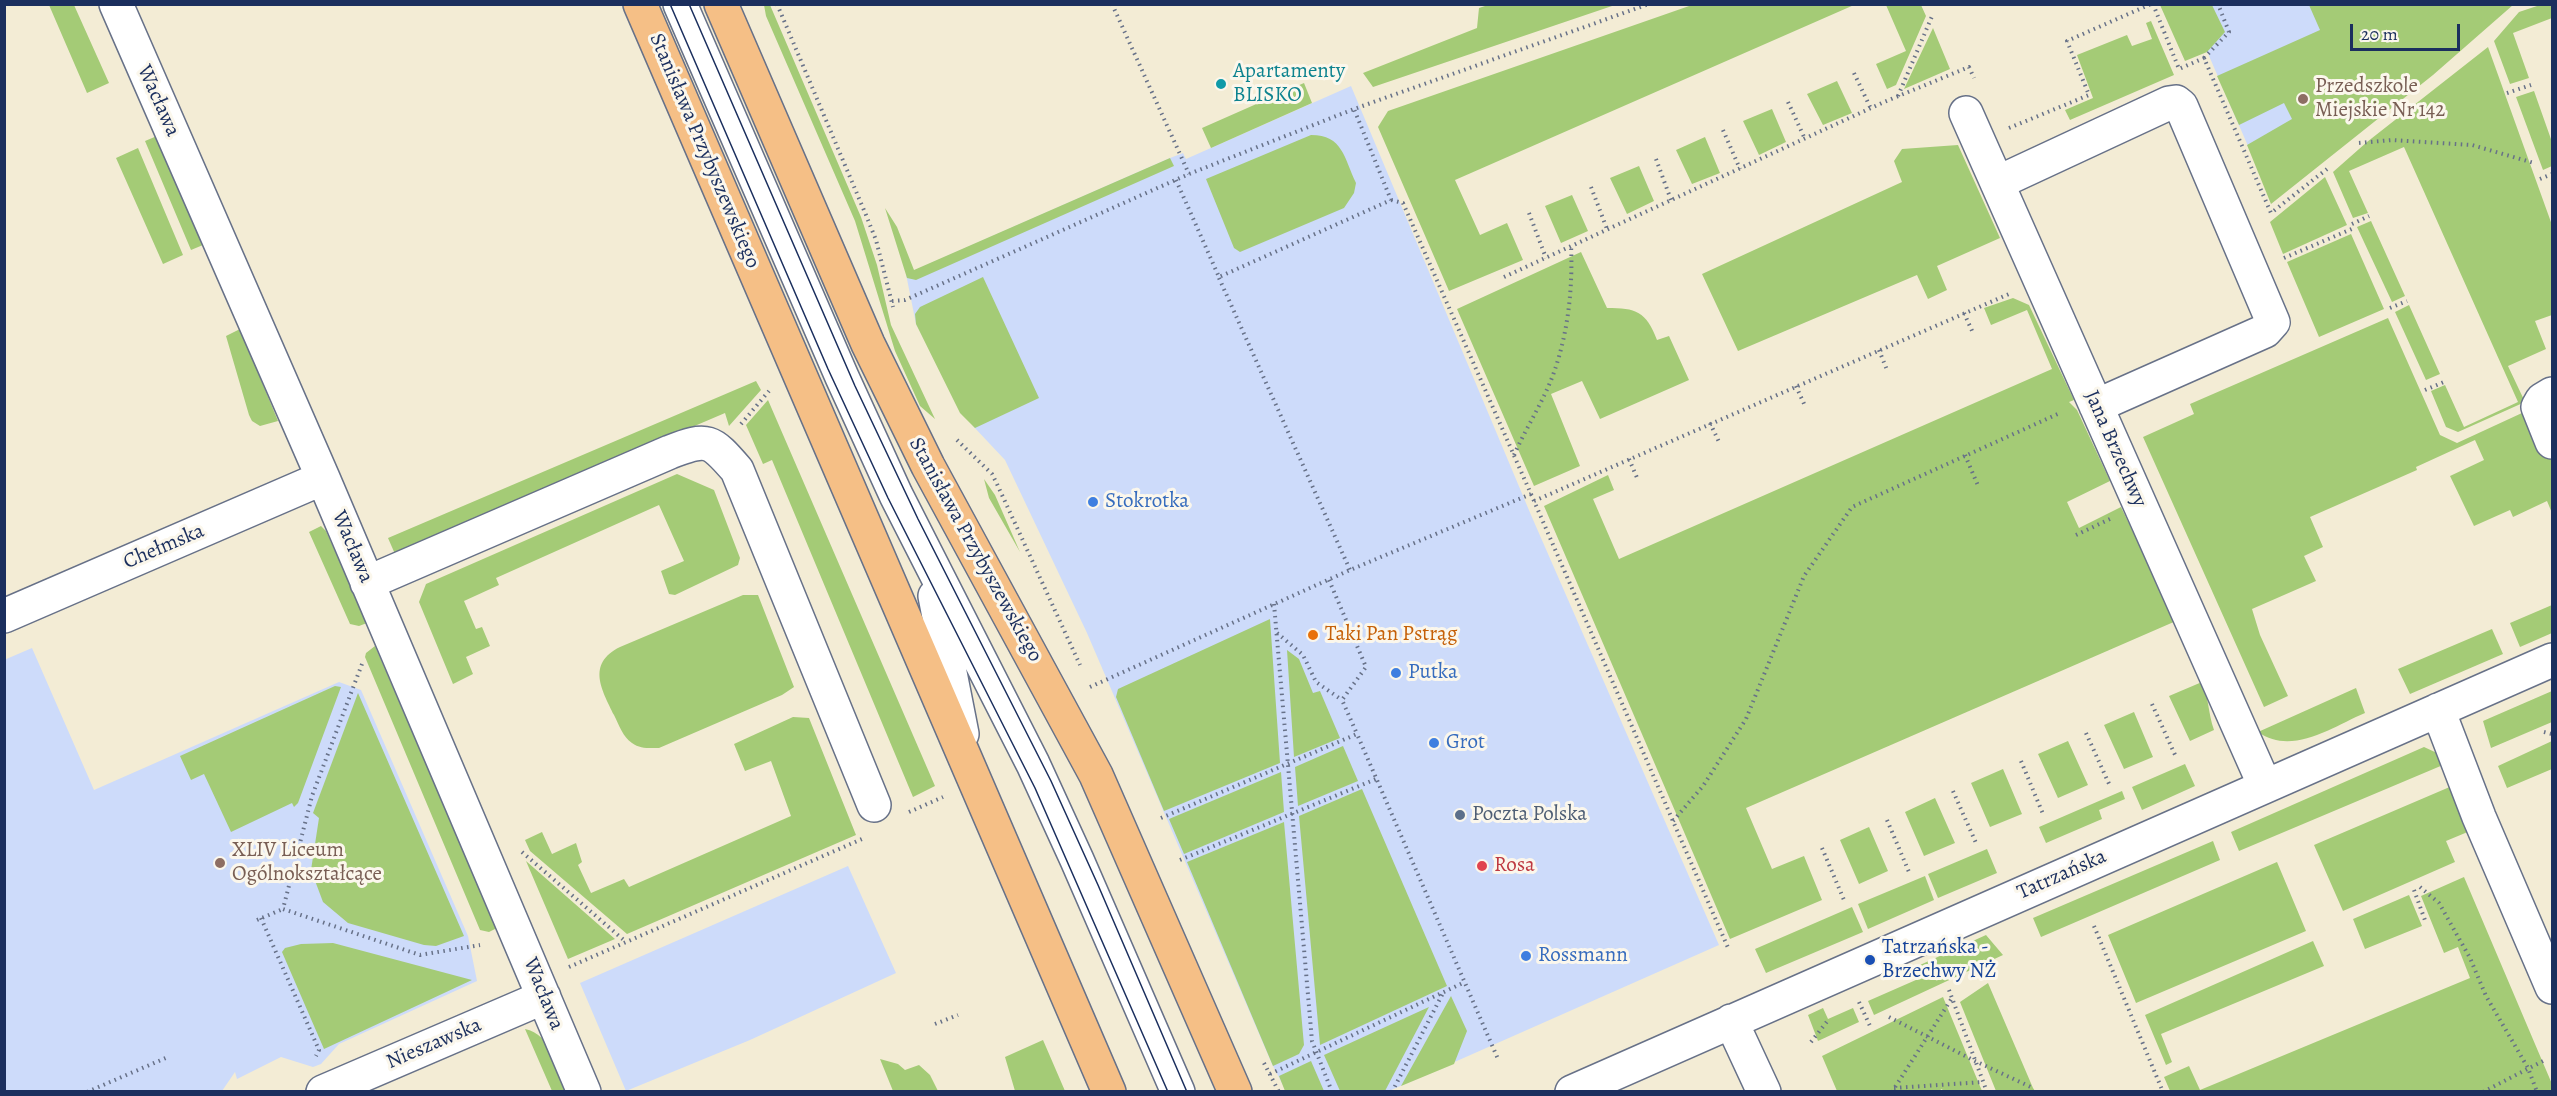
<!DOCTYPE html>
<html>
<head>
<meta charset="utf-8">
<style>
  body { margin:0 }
  #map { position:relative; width:2557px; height:1096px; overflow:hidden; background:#f3ecd5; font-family:Alegreya,serif }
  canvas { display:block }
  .frame { position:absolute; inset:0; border:6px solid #1b2f5e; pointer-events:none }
  .scale { position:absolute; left:2350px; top:24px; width:110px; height:27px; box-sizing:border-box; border:3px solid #1b2f5e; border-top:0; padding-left:8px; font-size:18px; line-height:21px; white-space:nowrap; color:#1b2f5e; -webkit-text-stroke:4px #fbf7ec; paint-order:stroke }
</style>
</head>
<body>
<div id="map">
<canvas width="2557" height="1096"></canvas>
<div class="frame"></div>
<div class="scale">20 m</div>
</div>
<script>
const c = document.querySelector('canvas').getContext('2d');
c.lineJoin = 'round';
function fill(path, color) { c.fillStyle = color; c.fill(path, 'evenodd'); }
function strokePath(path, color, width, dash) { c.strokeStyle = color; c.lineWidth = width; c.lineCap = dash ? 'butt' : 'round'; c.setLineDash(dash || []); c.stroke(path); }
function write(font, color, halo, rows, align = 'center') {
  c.font = font + ' Alegreya,serif'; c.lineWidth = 6; c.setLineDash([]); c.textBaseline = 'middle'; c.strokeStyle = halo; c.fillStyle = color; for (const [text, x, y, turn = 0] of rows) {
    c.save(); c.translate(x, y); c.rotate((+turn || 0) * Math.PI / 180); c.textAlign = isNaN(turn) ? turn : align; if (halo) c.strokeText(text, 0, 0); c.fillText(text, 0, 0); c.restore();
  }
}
fill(new Path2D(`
  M2187 5H2496L2264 183Z
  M1351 86 1531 515 1719 945 1389 1091H1286L1272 1064 1087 633 1005 460 973 426 916 324 906 274 1170 158 1183 153 1186 159Z
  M32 648 94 790 339 682 361 690 468 936 477 981 339 1044 321 1064 313 1067 281 1057 237 1079 235 1072 222 1091H5L4 660Z
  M848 866 896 973 750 1040 626 1091 580 983Z`), '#cddbfa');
fill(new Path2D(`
  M49 5H74L109 83 87 93Z
  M764 5H770L861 217 877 265 891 325 935 419 920 406 895 351 855 221 766 16Z
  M1488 5H1615L1373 87 1363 73 1477 28 1479 8Z
  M1692 5H1854L1455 180 1480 235 1507 223 1523 260 1449 291 1378 127 1388 111Z
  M1886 5H1921L1926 16 1896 85 1887 89 1876 64 1906 51Z
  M2160 5H2212L2225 32 2207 52 2185 61Z
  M2309 5H2513L2433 75 2271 204 2247 145 2292 119 2284 103 2239 125 2217 76 2320 30Z
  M2540 5H2552V18L2513 33 2529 78 2510 84 2494 41 2519 12Z
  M2151 21 2174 75 2070 120 2065 110 2093 98 2077 55 2127 35 2132 46 2152 39 2146 23Z
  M1933 28 1950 69 1904 89Z
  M2488 47 2552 225V315L2535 321 2546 349 2508 366 2525 402 2458 432 2446 427 2431 391 2445 385 2464 427 2518 402 2404 147 2349 171 2368 213 2353 218 2333 172 2367 142Z
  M1837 81 1852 113 1823 125 1807 94Z
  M1304 83 1312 103 1211 148 1202 128Z
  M2534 91 2552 142V166L2543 170 2516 97Z
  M1772 109 1786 142 1759 155 1743 121Z
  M1311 135C1343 135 1344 158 1356 183L1354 193 1344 208 1240 252 1234 248 1206 179Z
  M157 136 203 245 191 250 145 141Z
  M1705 137 1720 173 1692 184 1676 150Z
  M1958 145 2000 238 1937 266 1947 290 1928 299 1917 275 1738 351 1702 274 1902 182 1894 161 1902 149Z
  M138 148 183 255 163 264 116 158Z
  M1170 158 1174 166 916 280 907 278 885 208 897 227 914 270Z
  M1639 166 1654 201 1627 214 1610 178Z
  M2325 177 2347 225 2283 254 2270 222Z
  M1572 195 1588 231 1561 243 1545 206Z
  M2371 221 2405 296 2392 302 2357 227Z
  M2351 234 2384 309 2319 337 2287 262Z
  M1581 252 1607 308C1636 308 1646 311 1657 340L1669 336 1689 380 1600 419 1582 381 1551 394 1580 466 1534 486 1457 309Z
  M983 277 1039 398 975 428 960 413 916 324 915 314 920 307Z
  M2013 298 2029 305 2074 400 2069 402 2077 410 2110 481 2067 502 2079 528 2121 507 2176 621 1746 808 1772 869 1804 856 1822 900 1730 939 1544 506 1608 475 1614 490 1593 499 1619 559 2052 369 2027 310 1991 325 1984 308Z
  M2409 305 2440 374 2426 380 2395 312Z
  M2388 318 2440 435 2457 443 2522 413 2530 414 2552 462V513L2547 501 2513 517 2510 510 2474 526 2450 476 2484 460 2475 440 2416 467 2417 470 2310 517 2323 547 2304 556 2316 581 2252 609 2260 635 2288 696 2264 707 2143 437 2194 414 2190 404Z
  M240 329 278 421 260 426 252 421 249 415 226 336Z
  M756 381 761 390 729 426 725 413 395 554 388 538Z
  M768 400 935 786 913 797 772 460 763 464 746 425Z
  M677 474 714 490 740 558 738 565 675 595 669 594 661 571 684 561 659 505 496 578 499 585 464 601 476 629 482 627 490 646 466 657 473 674 453 684 419 602 426 584Z
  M984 479 995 495 1020 552 989 498Z
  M321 526 326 531 367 623 359 626 350 624 309 532Z
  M743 595H758L794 687 782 695 659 748C649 748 640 749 632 743 623 737 619 725 614 715 602 690 586 664 620 647Z
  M2552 605V633L2520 647 2510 623Z
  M1270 619 1280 763 1164 811 1116 697 1118 689Z
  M2492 629 2503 654 2410 694 2398 669Z
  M375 646 497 928 489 932 480 930 365 657 366 653Z
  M1287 650 1299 659 1313 693 1320 691 1340 738 1294 757Z
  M2202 682C2209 698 2208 713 2214 730L2190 741 2169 696Z
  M335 686 341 687 298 803 294 807 292 803 231 832 204 774 191 780 180 756Z
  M2356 688 2365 713C2332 727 2292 756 2258 732Z
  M2552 691V722L2491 748 2483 721Z
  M358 693 464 936 436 946 424 945 348 923 323 902 311 870 319 818 313 813Z
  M2134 712 2153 757 2124 769 2104 725Z
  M793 717 809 718 856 835 627 934 530 851 525 840 542 832 552 854 576 843 582 862 578 865 591 893 624 879 629 887 791 816 771 761 745 771 734 744Z
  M2068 741 2088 785 2058 798 2038 754Z
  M2552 741V769L2507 788 2498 766Z
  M1343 746 1358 781 1298 806 1295 767Z
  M2424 747 2437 753 2443 765 2239 851 2231 832Z
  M2185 764 2195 786 2142 810 2132 787Z
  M2003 769 2022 814 1990 827 1971 783Z
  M1281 772 1284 812 1184 854 1169 819Z
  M2452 786 2470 831 2446 841 2455 862 2343 911 2314 845Z
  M1362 789 1447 986 1320 1045 1299 816Z
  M2122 791 2125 799 2099 810 2102 819 2046 843 2039 827Z
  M1935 798 1955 843 1924 856 1905 812Z
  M1284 822 1304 1045 1299 1054 1273 1066 1187 862Z
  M1869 827 1888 871 1859 884 1840 840Z
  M2213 841 2220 860 2041 937 2033 918Z
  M1987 849 1997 873 1938 898 1928 874Z
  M526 861 615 939 568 959Z
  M2277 862 2306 931 2136 1003 2108 935Z
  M1925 876 1934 900 1868 929 1858 904Z
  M2464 877 2552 1084V1091H2170L2164 1077 2189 1066 2200 1090 2470 978 2458 947 2444 953 2421 896Z
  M2409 895 2422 926 2365 949 2353 919Z
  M1852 907 1863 932 1766 973 1755 949Z
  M1986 935 2003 955 1874 1015 1868 1001 1925 976 1920 965Z
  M2313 941 2324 966 2161 1034 2172 1062 2166 1065 2145 1015Z
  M333 943 472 980 324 1049 282 952 285 948 301 944Z
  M1988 983 2033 1088 2035 1091H1996L1960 1002Z
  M1451 996 1467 1031 1454 1064 1401 1086Z
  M1943 997 1982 1091H1943L1942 1089 1937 1092 1837 1091 1822 1056Z
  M1429 1007 1385 1091H1340L1324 1055Z
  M1823 1008 1828 1019 1853 1008 1859 1022 1818 1041 1808 1015Z
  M525 1029C551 1034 559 1070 569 1091H552Z
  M1043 1040 1065 1091H1015L1005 1057Z
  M880 1059 898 1064 905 1070 919 1065 930 1075 938 1091H893Z
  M1311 1061 1324 1091H1285L1279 1076Z`), '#a4cb76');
const minor = new Path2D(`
  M116 4 323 478 584 1092
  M680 4 842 377 896 495 1033 764 1077 860 1178 1092
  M1966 113 2265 786
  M1997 183 2169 103 2176 102 2181 106 2273 322 2265 331 2096 406
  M2552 394 2542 400 2538 407 2552 442
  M367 583 670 452C708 437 711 440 737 470L874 805
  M935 596 962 734
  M4 616 323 478
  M2438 710 2479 817 2552 987
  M1731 1021 1764 1092
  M323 1092 544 997
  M1572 1092 2552 660`);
const major = new Path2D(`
  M640 4 1109 1092
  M721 4 868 344 928 466 1096 775 1235 1092`);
strokePath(minor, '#677188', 36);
strokePath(major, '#677188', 36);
strokePath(new Path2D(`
  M777 4 866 215 876 240 893 307
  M1112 4 1189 174
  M2153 4 2179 69 2204 58 2271 213 2327 169
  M2204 58 2229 32 2218 4
  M1854 73 1871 109
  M2507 93 2531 85
  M1898 96 1933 14
  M1788 102 1805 139
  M2009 128 2089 95 2067 41 2151 4
  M1723 130 1740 169
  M2359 143 2392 140 2472 145 2534 163
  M1656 159 1671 200
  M2540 179 2552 174
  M1176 180 1219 277 1391 200 1354 109
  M1591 187 1607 229
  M1529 213 1546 258
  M2352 224 2369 216
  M2284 258 2354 228
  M1504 277 1884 102 1969 67 1974 78
  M1219 278 1350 570
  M892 301 905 300 1189 174 1354 109 1649 4
  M2390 308 2407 301
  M1964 313 1973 333
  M1879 350 1887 370
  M1796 386 1805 406
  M2425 390 2444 382
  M1710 423 1720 444
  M741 424 769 391
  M957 440 992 474 997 484 1080 665
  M1514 455C1526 428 1543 402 1553 375 1568 334 1573 288 1571 245
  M1965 455 1979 488
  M1629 459 1638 480
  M1531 494 1729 950
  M1534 501 2009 294
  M2076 535 2110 519
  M1329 580 1366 667 1342 700 1357 734
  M1274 604 1312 1041 1332 1092
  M1277 633 1303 655 1316 682 1342 700
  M362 664 312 796 283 909 420 955 480 945
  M1090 687 1350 570 1531 494 1403 203 1391 200
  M2152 704 2176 757
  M2544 732 2552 734
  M2086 733 2110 786
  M2021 761 2043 814
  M1953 791 1976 843
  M909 812 943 797
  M1161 818 1357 734 1498 1059
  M1887 820 1909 872
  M1673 821 1703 786 1746 719 1804 576 1852 507 2060 413
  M1822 848 1844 900
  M522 852 626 942
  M1180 860 1376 779
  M2420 887 2439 903 2470 958 2486 996 2528 1068 2537 1092
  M2414 890 2426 923
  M261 918 319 1050 316 1056
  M257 920 283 909
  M2094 926 2163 1092
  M569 967 862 839 863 837
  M1949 990 1987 1092
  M1859 1002 1870 1026
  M1889 1017 1975 1061 2033 1088
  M935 1024 958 1015
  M1811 1042 1829 1019
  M1264 1063 1279 1092
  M1270 1074 1465 982
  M1894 1088 1983 1082
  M87 1092 168 1057
  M1392 1092 1443 993
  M1892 1092 1952 998
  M2483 1092 2543 1061`), '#677188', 4, [1.5, 4.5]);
strokePath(minor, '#fff', 33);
strokePath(major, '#f5bf86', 33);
strokePath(new Path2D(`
  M670 4 828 369 888 498 1035 788 1168 1092
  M689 4 855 386 918 519 1051 781 1098 885 1187 1092`), '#1b2f5e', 1.5);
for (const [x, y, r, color] of [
  [1221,84,6,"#0f9aa8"],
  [2303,99,6,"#8d6e63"],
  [1093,502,6,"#3f7fe0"],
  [1313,635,6,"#e8710a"],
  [1396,673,6,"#3f7fe0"],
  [1434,743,6,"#3f7fe0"],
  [1460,815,6,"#5c6f8a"],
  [220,863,6,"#8d6e63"],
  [1482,866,6,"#e0444e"],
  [1526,956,6,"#3f7fe0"],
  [1870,960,6,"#1a4fb4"]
]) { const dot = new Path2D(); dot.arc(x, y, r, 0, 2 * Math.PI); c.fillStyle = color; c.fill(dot); strokePath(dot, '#fbf7ec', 2); }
write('21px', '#0d838f', '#fbf7ec', [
  ["Apartamenty",1233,72],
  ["BLISKO",1233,96]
], 'left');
write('21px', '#785e54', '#fbf7ec', [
  ["Przedszkole",2315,87],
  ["Miejskie Nr 142",2315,111],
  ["XLIV Liceum",232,851],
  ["Ogólnokształcące",232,875]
], 'left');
write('21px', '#1b2f5e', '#fbf7ec', [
  ["Wacława",158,101,66],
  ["Stanisława Przybyszewskiego",704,151,67],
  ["Jana Brzechwy",2115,449,66],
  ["Chełmska",164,547,-23],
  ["Wacława",352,547,67],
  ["Stanisława Przybyszewskiego",975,550,61],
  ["Tatrzańska",2062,875,-24],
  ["Wacława",543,994,68],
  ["Nieszawska",434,1044,-23]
]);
write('21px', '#366cbe', '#fbf7ec', [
  ["Stokrotka",1105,502],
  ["Putka",1408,673],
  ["Grot",1446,743],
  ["Rossmann",1538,956]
], 'left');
write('21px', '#c56008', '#fbf7ec', [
  ["Taki Pan Pstrąg",1325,635]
], 'left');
write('21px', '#4e5e75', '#fbf7ec', [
  ["Poczta Polska",1472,815]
], 'left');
write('21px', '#be3a42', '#fbf7ec', [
  ["Rosa",1494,866]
], 'left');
write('21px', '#164399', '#fbf7ec', [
  ["Tatrzańska -",1882,948],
  ["Brzechwy NŻ",1882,972]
], 'left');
</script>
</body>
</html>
